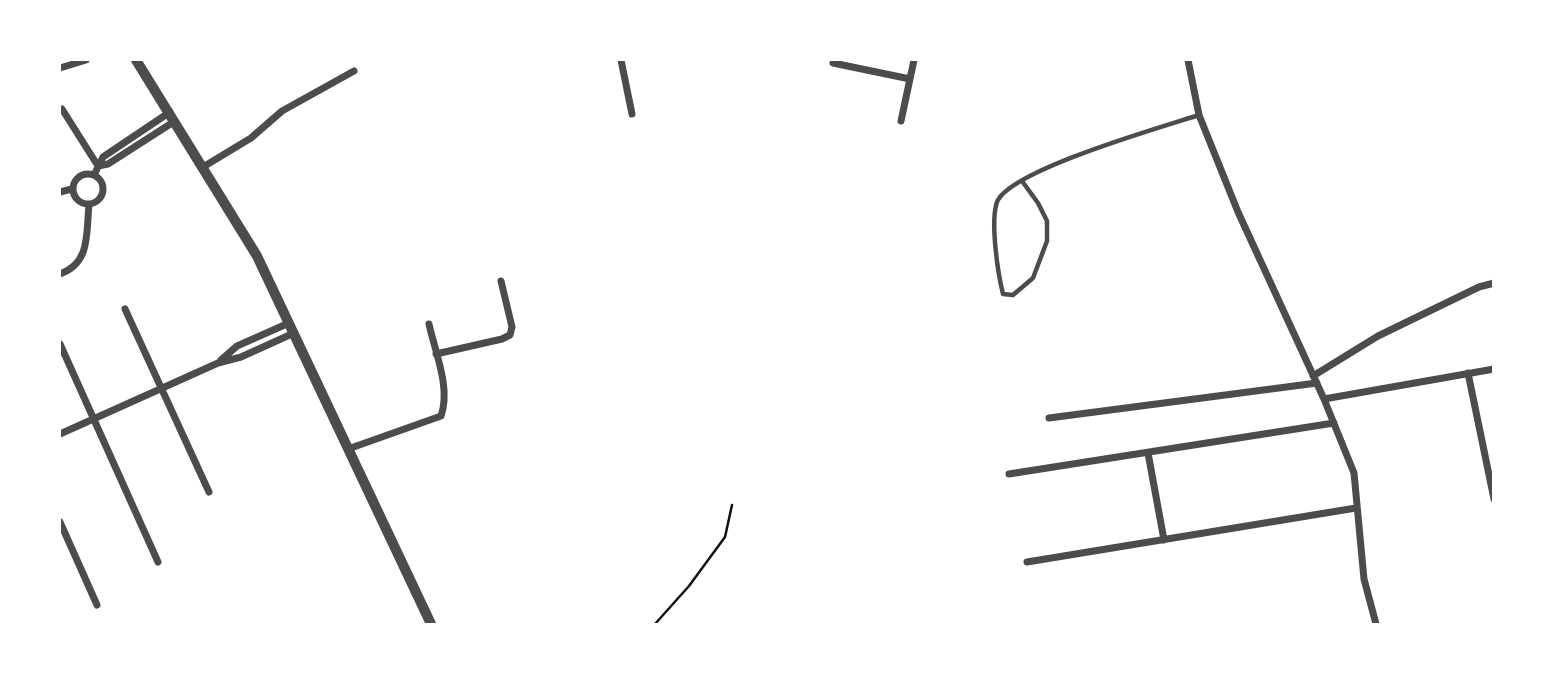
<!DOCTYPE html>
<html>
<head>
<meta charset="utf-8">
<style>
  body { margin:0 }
  #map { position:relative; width:1553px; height:684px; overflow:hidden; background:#fff; font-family:Overpass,sans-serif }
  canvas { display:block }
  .frame { position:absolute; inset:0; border:61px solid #fff; pointer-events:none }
</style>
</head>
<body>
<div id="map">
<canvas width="1553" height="684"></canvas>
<div class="frame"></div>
</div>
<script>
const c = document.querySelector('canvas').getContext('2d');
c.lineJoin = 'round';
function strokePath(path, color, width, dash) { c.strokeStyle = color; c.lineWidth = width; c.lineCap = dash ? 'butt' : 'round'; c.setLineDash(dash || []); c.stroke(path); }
strokePath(new Path2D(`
  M655 624 689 586 725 537 732 505`), '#111', 2.5);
strokePath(new Path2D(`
  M1022 181 1038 203 1047 221V241L1033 278 1013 295 1003 294C998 274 990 222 997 202 1010 170 1162 127 1199 115`), '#4c4c4c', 4.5);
strokePath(new Path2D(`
  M621 60 632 114
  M1188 60 1199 115 1238 212 1324 399 1354 473 1364 579 1376 624
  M833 63 910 79
  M60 68 86 60
  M62 109 98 166
  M901 121 914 60
  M98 166 108 164 175 121
  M203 167 251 138 282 111 354 71
  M73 189a15 15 0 1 1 30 0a15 15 0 1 1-30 0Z
  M94 175 103 157 170 112
  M60 192 72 189
  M60 274C91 263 86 233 89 205
  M125 309 209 492
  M60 344 158 562
  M436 354 502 339 510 335 512 327 501 281
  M221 360 237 346 289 323
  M1468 373 1494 499
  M1313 376 1378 336 1479 287 1494 283
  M1324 399 1494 369
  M1049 418 1317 383
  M60 434 218 363 241 357 294 333
  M348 449 441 416C451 388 435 352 429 324
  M1148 453 1164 540
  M1009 474 1334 423
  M60 522 97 605
  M1027 562 1356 508`), '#4c4c4c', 7);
strokePath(new Path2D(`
  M136 60 257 256 431 624`), '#4c4c4c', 10);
</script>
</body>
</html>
